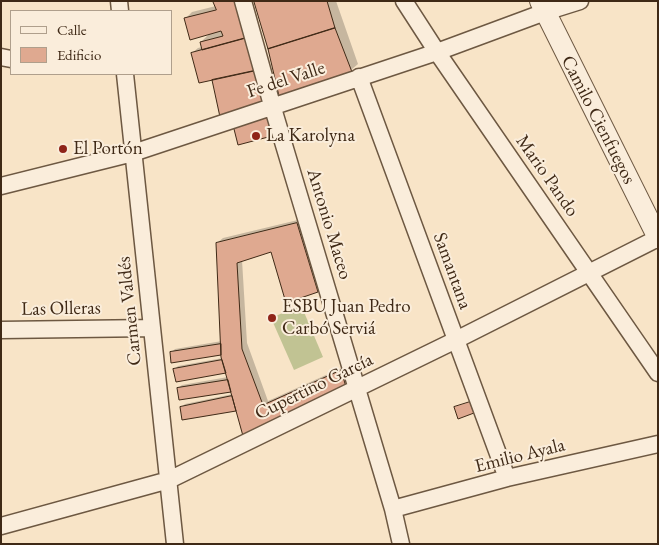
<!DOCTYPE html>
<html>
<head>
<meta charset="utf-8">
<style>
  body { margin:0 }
  #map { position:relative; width:659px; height:545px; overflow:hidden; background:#f8e4c7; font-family:"EB Garamond",serif }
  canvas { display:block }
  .frame { position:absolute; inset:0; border:2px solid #3f2916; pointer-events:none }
  .legend { position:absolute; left:10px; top:10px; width:162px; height:65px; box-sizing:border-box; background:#faeddb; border:1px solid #af9f8c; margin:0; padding:6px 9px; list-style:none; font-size:15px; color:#3f2916 }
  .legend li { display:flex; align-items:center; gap:10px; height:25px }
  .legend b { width:25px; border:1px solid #af9f8c }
</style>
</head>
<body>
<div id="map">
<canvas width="659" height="545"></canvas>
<div class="frame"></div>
<ul class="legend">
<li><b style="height:6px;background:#faeddb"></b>Calle</li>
<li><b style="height:14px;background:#dfa990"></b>Edificio</li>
</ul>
</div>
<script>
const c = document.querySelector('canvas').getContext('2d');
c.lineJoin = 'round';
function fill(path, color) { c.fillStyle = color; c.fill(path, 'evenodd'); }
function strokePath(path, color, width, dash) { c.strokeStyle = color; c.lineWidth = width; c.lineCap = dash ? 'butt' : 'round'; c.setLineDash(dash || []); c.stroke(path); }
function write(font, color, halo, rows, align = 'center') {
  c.font = font + ' "EB Garamond",serif'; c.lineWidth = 4; c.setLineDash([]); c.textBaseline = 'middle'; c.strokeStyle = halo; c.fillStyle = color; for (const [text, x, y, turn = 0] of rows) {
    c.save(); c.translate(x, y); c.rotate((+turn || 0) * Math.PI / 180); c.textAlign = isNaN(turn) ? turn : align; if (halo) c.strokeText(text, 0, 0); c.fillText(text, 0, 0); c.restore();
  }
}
fill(new Path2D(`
  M301 305 323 357 294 370 271 318Z`), '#c1c393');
fill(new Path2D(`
  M244 1 268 98 213 79 192 53 198 48 202 47 201 42 210 33 185 19 192 12 216 6Z
  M256 1H336L358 64 351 70 280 95Z
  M302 219 323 286 317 291 272 250 242 260 247 343 268 401 346 366 350 381 345 386 244 435 237 409 183 419 182 407 185 404 233 394 232 390 178 388 182 385 228 377 227 372 175 369 178 366 223 358 222 354 171 353 175 349 222 341 217 243 223 238Z`), '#0003');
const building = new Path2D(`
  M213 1H236L246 38 202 50 200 42 223 36 221 31 190 40 184 18 216 10Z
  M258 1H327L335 28 268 49 254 2Z
  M335 28 352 72 279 96 268 49Z
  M246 38 254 71 199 83 191 53Z
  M254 71 264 104 220 117 212 80Z
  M267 116 272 136 238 145 233 125Z
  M297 223 318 292 286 303 271 252 237 263 242 349 263 405 341 370 346 387 243 436 221 357 216 243Z
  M221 344V355L171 363 170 352Z
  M222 360 226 373 176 382 173 369Z
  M228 380 231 392 179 400 177 388Z
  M232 396 236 411 182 420 180 407Z
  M470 402 474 413 458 419 454 407Z`);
fill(building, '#dfa990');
strokePath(building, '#3f2916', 1);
const minor = new Path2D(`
  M119 1 120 11
  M243 1 272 105 393 509 401 544
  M404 1 437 52 658 373
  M1 57 11 59
  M125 74 175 544
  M359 77 507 478
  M1 186 133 153 437 52 545 12 580 1
  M1 330 152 328
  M393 509 507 478 658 444
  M1 526 169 480 456 340 658 238`);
const tertiary = new Path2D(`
  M540 1 658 238`);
strokePath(minor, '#6d5842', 19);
strokePath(tertiary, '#6d5842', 22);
strokePath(minor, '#faeddb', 16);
strokePath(tertiary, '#faeddb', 20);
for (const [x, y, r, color] of [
  [256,136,5,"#8f2418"],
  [63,149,5,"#8f2418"],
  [272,318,5,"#8f2418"]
]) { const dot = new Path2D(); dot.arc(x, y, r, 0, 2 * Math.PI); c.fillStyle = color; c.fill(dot); strokePath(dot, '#faeddb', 2); }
write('19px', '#3f2916', '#faeddb', [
  ["Fe del Valle",286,80,-18],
  ["Camilo Cienfuegos",598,120,63],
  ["Mario Pando",547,176,55],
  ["Antonio Maceo",329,224,73],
  ["Samantana",452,271,70],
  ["Las Olleras",61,309,-1],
  ["Carmen Valdés",130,311,-96],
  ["Cupertino García",314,387,-26],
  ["Emilio Ayala",520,456,-14]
]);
write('19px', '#3f2916', '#faeddb', [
  ["La Karolyna",266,136],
  ["El Portón",73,149],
  ["ESBU Juan Pedro",282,307],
  ["Carbó Serviá",282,329]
], 'left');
</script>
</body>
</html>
